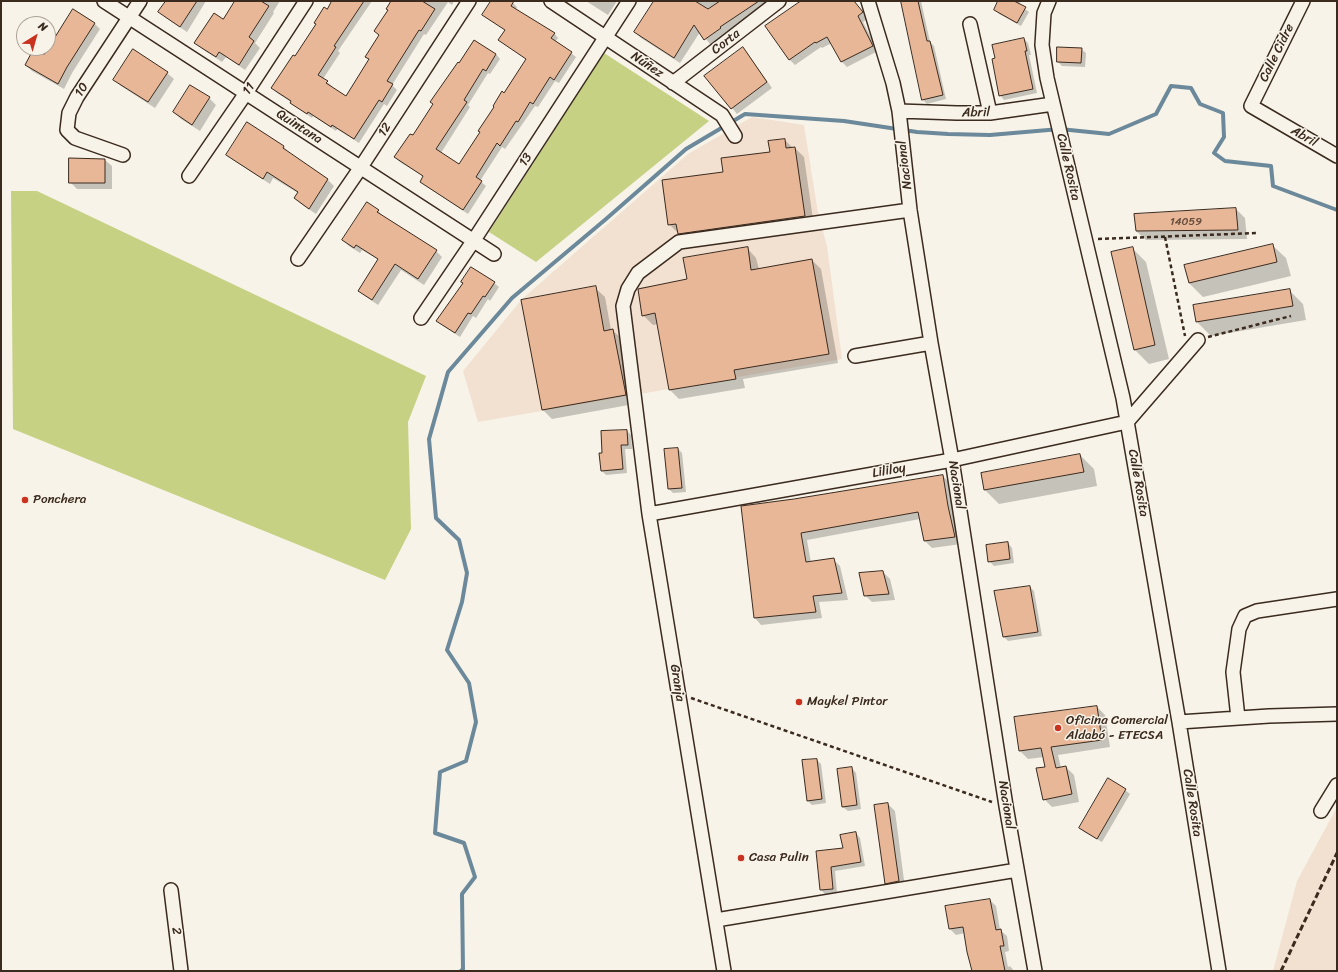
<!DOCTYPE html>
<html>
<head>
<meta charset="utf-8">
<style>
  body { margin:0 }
  #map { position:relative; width:1338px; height:972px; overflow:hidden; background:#f7f3e8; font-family:Sriracha,sans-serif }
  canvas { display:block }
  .frame { position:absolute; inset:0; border:2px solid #3b2a1e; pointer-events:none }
  .north { position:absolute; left:16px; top:16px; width:40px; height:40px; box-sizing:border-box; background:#f7f3e8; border:1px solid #aca397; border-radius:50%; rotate:37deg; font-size:11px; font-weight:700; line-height:16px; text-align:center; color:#3b2a1e }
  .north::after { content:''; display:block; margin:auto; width:14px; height:18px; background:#c8321e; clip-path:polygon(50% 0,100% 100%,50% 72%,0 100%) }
</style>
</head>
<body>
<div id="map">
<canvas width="1338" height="972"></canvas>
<div class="frame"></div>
<div class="north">N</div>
</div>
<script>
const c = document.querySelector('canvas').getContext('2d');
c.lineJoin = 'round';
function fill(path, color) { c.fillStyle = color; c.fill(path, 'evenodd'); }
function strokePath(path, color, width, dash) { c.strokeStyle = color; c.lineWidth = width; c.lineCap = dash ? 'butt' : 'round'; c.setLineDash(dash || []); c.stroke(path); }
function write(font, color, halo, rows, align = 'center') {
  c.font = font + ' Sriracha,sans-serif'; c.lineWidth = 3; c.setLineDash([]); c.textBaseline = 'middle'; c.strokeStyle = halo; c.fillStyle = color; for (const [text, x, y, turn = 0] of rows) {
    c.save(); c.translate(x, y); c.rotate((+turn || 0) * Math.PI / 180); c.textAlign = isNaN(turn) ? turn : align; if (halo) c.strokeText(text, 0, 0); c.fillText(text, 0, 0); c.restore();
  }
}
fill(new Path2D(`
  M752 117 804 125 818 213 827 246 842 359 478 422 463 371 522 299 688 154Z
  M1337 807V971H1273L1297 881Z`), '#f2e1d0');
fill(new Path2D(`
  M604 53 709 121 536 262 489 232Z
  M11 191H37L426 376 408 422 411 529 385 580 13 429Z`), '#c6d184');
fill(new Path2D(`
  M167 1H206L187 32 166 18 160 12Z
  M237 1H280L273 12 274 13 255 43 260 48 245 70 226 57 222 62 202 49 196 43 224 21Z
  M333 1H372L338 51 340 53 323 79 332 86 331 88 346 97 370 60 366 57 380 36 392 1H454L452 5 448 2 426 35 424 34 392 85 397 90 387 106 384 104 359 143 337 129 336 131 313 116 312 118 296 107 291 102 277 93 273 88Z
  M492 1H510L513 3 517 7 516 10 554 33 558 38 555 42 571 53 576 57 559 83 555 81 538 107 535 106 505 149 502 147 480 181 486 186 468 214 426 186 421 181 424 177 400 162 395 157 413 137 460 64 496 54 500 59 490 74 488 73 468 105 470 107 441 153 460 165 527 60 500 40 506 31 483 15Z
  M586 1H617L608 15Z
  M662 1H774L725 33 726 35 711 45 700 32 680 63 641 38 635 32Z
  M803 1H854L868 18 863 22 878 51 847 67 842 62 832 43 822 48 821 47 795 65 789 59Z
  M901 1H921L930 42 934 46 946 99 927 104 923 100Z
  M999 1H1021L1019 5 1029 12 1021 26 999 14 995 10Z
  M73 10 95 24 100 29 72 73 64 89 32 71 26 65 44 55Z
  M1024 39 1028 43 1031 55H1029L1037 93 1004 100 1000 95Z
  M743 49 748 54 772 88 737 114 732 108Z
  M1081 49 1086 53 1085 67 1062 66 1058 62Z
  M167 73 174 79 155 108 121 86 114 79Z
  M191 86 209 98 216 105 200 131 181 119 174 112Z
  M247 124 284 147 289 153 328 180 334 186 316 214 301 204 295 198 298 193 273 178 270 184 233 160 228 155Z
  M785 140 793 148H795L804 157 814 226 688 243 669 224 724 173 771 153Z
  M70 159 105 160 112 166V189H77L70 182Z
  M1236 209 1245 218 1247 239 1146 240 1136 231 1135 215Z
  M378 210 383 217 436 251 442 257 424 285 401 270 378 305 365 296 359 291 379 260 362 250 360 253 349 246 343 240Z
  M1272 245 1286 258 1291 276 1203 297 1189 283Z
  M747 248 756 258 759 269 812 260 821 269 838 363 743 379 745 388 679 399 670 390 658 324 653 325 643 315 639 288 688 280Z
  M1132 248 1146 262 1169 359 1149 364 1135 350 1113 253Z
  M494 283 499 287 490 301 488 299 476 318 473 316 460 337 442 325 438 321Z
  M595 288 605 297 611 330H612L622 339 634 404 552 419 543 410Z
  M1289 290 1303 304 1306 320 1211 336 1197 322Z
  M627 431 631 435 632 449H625L627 473 606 475 602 471 603 453Z
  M678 449 682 453 686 492 673 493 669 489Z
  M1080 455 1094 469 1097 486 999 504 985 490 982 473Z
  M943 476 950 483 961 544 932 548 925 541 920 519 807 540 811 563 833 559 840 566 848 600 819 602 822 618 761 625 755 618 743 507 794 500Z
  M1008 543 1012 548 1014 563 994 566 989 561Z
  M883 572 890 579 895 600 872 602 865 595Z
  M1030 587 1034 591 1042 636 1008 641 1004 637Z
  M1097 707 1105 715 1110 747 1058 755 1061 768 1066 767 1074 775 1079 802 1052 807 1044 799 1046 768 1044 757 1028 759 1020 751Z
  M817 760 821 764 826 803 812 805 807 800Z
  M852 768 856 773 861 809 848 811 843 807Z
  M1125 790 1130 794 1102 842 1084 832 1080 828Z
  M888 804 895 811 905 888 893 890 886 883Z
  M856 833 860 838 865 866 835 871 837 893 825 894 821 890 817 852 844 849Z
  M990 900 996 906 1000 930 1007 936 1009 951 1005 952 1008 967 1010 966 1014 971H973L965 933 956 935 950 929Z`), '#0003');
strokePath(new Path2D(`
  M461 971 463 969 462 894 475 877 464 843 435 833 440 772 466 761 476 722 469 683 447 650 462 602 467 573 459 540 436 518 429 439 448 372 512 298 606 219 686 149 745 114 844 121 917 132 948 134 990 135 1060 129 1109 134 1156 114 1171 86 1191 88 1200 104 1223 113 1224 137 1214 153 1225 161 1271 166 1273 186 1337 210`), '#6b899a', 4);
const building = new Path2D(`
  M166 1H197L180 27 158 12Z
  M235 1H261L269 6 249 37 254 41 239 65 219 52 216 57 194 43 214 13 223 19Z
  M332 1H364L334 46 336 47 318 75 328 81 326 83 346 96 369 59 365 57 379 35 374 31 388 10 386 9 391 1H422L435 9 421 31 419 30 387 81 393 84 382 102 379 100 354 139 332 125 331 127 308 112 307 114 290 103 291 101 271 88 293 55 295 56 316 24 314 23 324 7 327 9Z
  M491 1H514L511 6 555 33 551 38 572 52 554 80 550 77 533 104 530 102 518 122 516 121 500 146 497 143 476 177 482 181 463 210 420 182 423 176 394 157 410 134 413 135 433 104 430 102 458 62 459 63 474 40 496 54 486 71 483 69 464 100 467 102 436 149 459 164 480 132 478 131 494 107 493 106 502 91 504 93 526 59 498 40 505 30 482 15Z
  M654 1H695L708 9 720 1H759L720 27 721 28 704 40 694 25 674 58 634 32Z
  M801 1H854L863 12 858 16 873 46 841 62 827 37 816 43 815 42 789 60 765 26Z
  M901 1H918L927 41H930L943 95 922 100Z
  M998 1H1014L1026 7 1017 23 994 10Z
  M73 9 95 23 67 67 58 84 25 65 34 48 44 54Z
  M1024 38 1027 51H1025L1033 89 999 96 992 59 995 58 992 45Z
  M743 47 767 82 731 109 704 76Z
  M1057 47 1082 48 1081 63 1057 62Z
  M133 49 168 72 148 102 113 80Z
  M190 85 210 97 192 125 173 112Z
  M247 122 284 146 283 148 328 179 309 209 294 198 298 192 267 172 263 179 226 155Z
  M785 139 786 148 795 147 805 216 678 234 676 224 668 225 662 180 723 172 721 158 770 152 768 141Z
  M69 158 105 159V183H69Z
  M367 202 379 210 377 212 437 250 418 279 395 264 372 300 358 291 378 259 356 245 354 248 342 240Z
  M1236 208 1238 230 1136 231 1134 214Z
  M1273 244 1277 262 1189 283 1184 265Z
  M748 247 751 270 812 259 829 354 734 370 736 379 669 390 655 313 642 316 638 289 687 279 683 258Z
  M1133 247 1155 345 1134 350 1111 252Z
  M471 267 495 282 485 297 483 296 471 314 468 313 455 333 436 321 463 283 461 282Z
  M596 286 604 331 613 329 626 395 542 410 521 300Z
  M1290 289 1293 306 1196 322 1193 305Z
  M627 430 628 445H621L623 469 601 471 599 453H602L601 431Z
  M678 448 682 488 668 489 664 449Z
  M1080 454 1084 472 984 490 981 473Z
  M943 475 948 506 955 537 924 541 918 512 801 533 806 562 834 558 842 593 813 596 816 612 754 618 741 506 794 499Z
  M1008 542 1010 559 988 562 986 545Z
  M883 571 889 594 864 596 859 573Z
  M1030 586 1038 632 1003 637 994 591Z
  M1097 706 1102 740 1051 747 1056 768 1066 766 1072 794 1043 800 1036 768 1045 767 1041 748 1019 751 1014 717Z
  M817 759 822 799 807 801 802 760Z
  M852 767 857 805 842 807 837 769Z
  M1108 778 1126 789 1097 839 1079 828Z
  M888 803 899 881 885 884 874 805Z
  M856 832 861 862 831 867 833 889 820 890 816 851 843 848 840 835Z
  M990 899 996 930 1001 929 1004 946H1000L1005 971H972L967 952 963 927 949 929 945 906Z`);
fill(building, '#e7b798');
strokePath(building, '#3b2a1e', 1);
const minor = new Path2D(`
  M104 1 494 254
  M551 1 722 115 735 136
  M868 1 893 83 899 111 910 210 931 343 952 460 1006 806 1035 971
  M1049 1 1044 13 1042 45 1047 78 1123 398 1179 722 1219 971
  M1303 1 1251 106 1337 156
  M970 24 990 113
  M673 83 779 1
  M899 111 957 113H990L1053 104
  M123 155 75 138 67 130 69 113 77 97 140 1
  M189 176 246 93 306 1
  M298 259 361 167 469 1
  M421 318 474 240 629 1
  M855 356 931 343
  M649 514 952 460 1127 422 1198 340
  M1238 718 1233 672 1239 629 1245 616 1257 611 1337 599
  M1179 722 1269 716 1337 714
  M1321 811 1337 785
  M171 890 181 971
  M716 920 1017 870
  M724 971 649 514 623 306 628 289 638 273 679 242 910 210`);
strokePath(minor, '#3b2a1e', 16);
strokePath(new Path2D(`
  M1165 237 1185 336
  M1098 239 1258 233
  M1208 337 1291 316
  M691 698 992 802`), '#3b2a1e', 2.5, [4, 3]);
strokePath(minor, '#f7f3e8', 13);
strokePath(new Path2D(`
  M1281 971 1337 853`), '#3b2a1e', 3, [6, 3]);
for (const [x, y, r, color] of [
  [25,500,4,"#c8321e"],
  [799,702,4,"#c8321e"],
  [1058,728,4,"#c8321e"],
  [741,858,4,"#c8321e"]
]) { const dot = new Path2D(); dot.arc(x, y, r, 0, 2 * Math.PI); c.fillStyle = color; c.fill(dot); strokePath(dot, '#f7f3e8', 1.5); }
write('11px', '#664d3c', null, [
  ["14059",1186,222]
]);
write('13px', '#3b2a1e', '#f7f3e8', [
  ["Corta",726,42,-38],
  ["Calle Cidre",1277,53,-64],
  ["Núñez",647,65,34],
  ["11",249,89,-56],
  ["10",82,90,-58],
  ["Abril",976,113,-1],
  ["Quintana",299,127,33],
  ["12",385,130,-57],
  ["Abril",1304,137,30],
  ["13",526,160,-57],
  ["Nacional",905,165,-97],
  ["Calle Rosita",1068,167,77],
  ["Lililoy",889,471,-10],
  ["Calle Rosita",1138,483,80],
  ["Nacional",956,485,81],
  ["Granja",677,683,81],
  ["Calle Rosita",1192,803,81],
  ["Nacional",1006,805,81],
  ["2",176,931,83]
]);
write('13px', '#3b2a1e', '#f7f3e8', [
  ["Ponchera",33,500],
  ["Maykel Pintor",807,702],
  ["Oficina Comercial",1066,721],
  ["Aldabó - ETECSA",1066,736],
  ["Casa Pulin",749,858]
], 'left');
</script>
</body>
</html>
